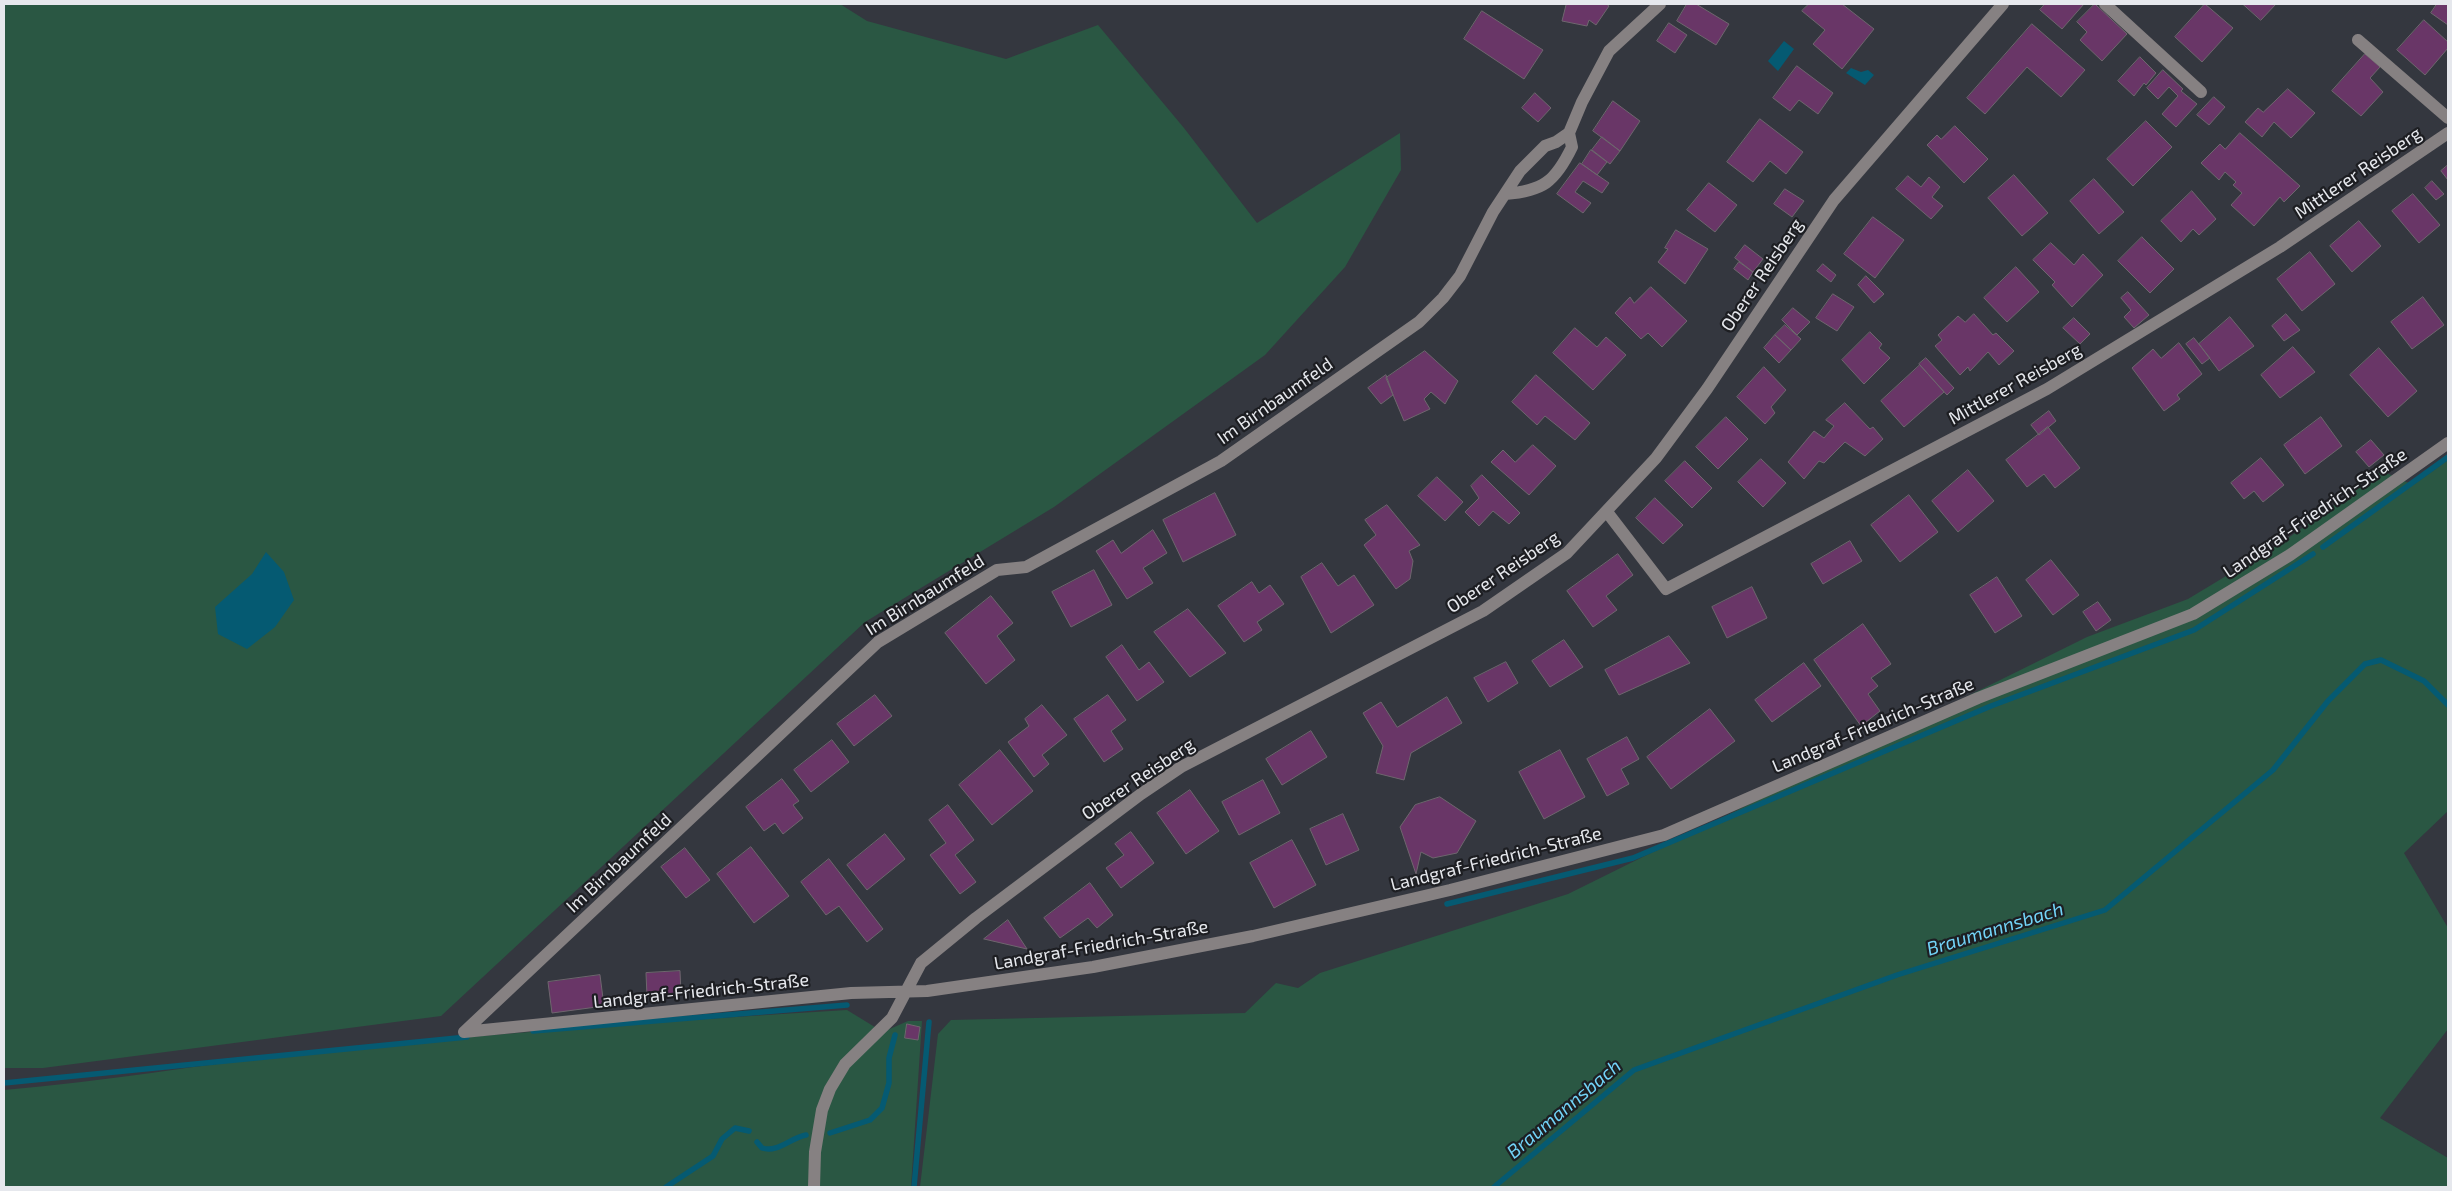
<!DOCTYPE html>
<html>
<head>
<meta charset="utf-8">
<style>
  body { margin:0 }
  #map { position:relative; width:2452px; height:1191px; overflow:hidden; background:#34373f; font-family:"Exo 2",sans-serif }
  canvas { display:block }
  .frame { position:absolute; inset:0; border:5px solid #e6e8ed; pointer-events:none }
</style>
</head>
<body>
<div id="map">
<canvas width="2452" height="1191"></canvas>
<div class="frame"></div>
</div>
<script>
const c = document.querySelector('canvas').getContext('2d');
c.lineJoin = 'round';
function fill(path, color) { c.fillStyle = color; c.fill(path, 'evenodd'); }
function strokePath(path, color, width, dash) { c.strokeStyle = color; c.lineWidth = width; c.lineCap = dash ? 'butt' : 'round'; c.setLineDash(dash || []); c.stroke(path); }
function write(font, color, halo, rows, align = 'center') {
  c.font = font + ' "Exo 2",sans-serif'; c.lineWidth = 4.5; c.setLineDash([]); c.textBaseline = 'middle'; c.strokeStyle = halo; c.fillStyle = color; for (const [text, x, y, turn = 0] of rows) {
    c.save(); c.translate(x, y); c.rotate((+turn || 0) * Math.PI / 180); c.textAlign = isNaN(turn) ? turn : align; if (halo) c.strokeText(text, 0, 0); c.fillText(text, 0, 0); c.restore();
  }
}
fill(new Path2D(`
  M4 4H840L867 21 1006 59 1098 25 1184 128 1257 223 1400 133 1401 170 1345 267 1265 355 1054 507 865 622 441 1016 43 1068H4Z
  M2448 460V811L2404 853 2448 928V1029L2380 1118 2448 1158V1187H920L938 1034 951 1020 1245 1013 1276 983 1298 988 1320 973 1568 894 2087 637 2188 599 2284 541 2382 471 2413 485Z
  M847 1010 883 1032 908 1021H922L911 1187H4V1090C101 1082 198 1065 295 1054 479 1034 663 1021 847 1010Z`), '#2a5743');
fill(new Path2D(`
  M1784 41 1794 49 1778 71 1768 61Z
  M1851 68 1861 72 1868 70 1874 75 1865 85 1846 73Z
  M266 552 284 572 294 600 275 627 247 649 218 634 215 607 252 574Z`), '#055a72');
strokePath(new Path2D(`
  M2323 547 2448 457
  M1447 904 1633 858 1991 706 2194 630 2313 554
  M533 1031 847 1005
  M4 1083 467 1037
  M830 1133 870 1120 882 1108 889 1083V1058L895 1035
  M757 1142 762 1148C778 1153 790 1138 806 1135
  M666 1187 713 1156 722 1139 735 1128 749 1131
  M914 1187 929 1022
  M1494 1187 1634 1070 1897 975 2105 910 2273 770 2328 701 2365 664 2381 660 2424 681 2448 705`), '#055a72', 5.5);
const building = new Path2D(`
  M1564 4H1606L1609 6 1596 25 1589 20 1587 26 1562 21 1566 5Z
  M1687 4H1696L1729 24 1716 45 1677 21Z
  M1809 4H1842L1874 29 1842 69 1813 44 1825 30 1802 11Z
  M2045 4H2084L2062 29 2040 10Z
  M2095 4 2127 34 2102 61 2080 40 2087 32 2077 22Z
  M2205 4 2233 28 2202 62 2175 37Z
  M2243 4H2276L2261 20Z
  M2437 4H2448V25L2431 13Z
  M1482 11 1543 50 1524 79 1464 39Z
  M2424 20 2448 42V48L2425 75 2397 50Z
  M1669 23 1687 35 1675 53 1657 41Z
  M2032 24 2085 70 2061 97 2027 67 1985 114 1967 98Z
  M2365 54 2380 67 2370 78 2383 92 2361 116 2332 91Z
  M2140 57 2156 73 2146 85 2144 83 2134 96 2118 81Z
  M1797 66 1833 93 1818 114 1799 100 1790 111 1773 98Z
  M2163 70 2183 89 2181 91 2197 104 2176 127 2162 114 2178 96 2169 87 2158 99 2147 88Z
  M2288 89 2315 113 2291 138 2274 122 2262 137 2245 122 2258 108 2263 112Z
  M1535 93 1551 108 1538 122 1522 108Z
  M2214 97 2225 107 2209 125 2197 115Z
  M1613 101 1640 121 1620 151 1593 131Z
  M1760 119 1803 152 1786 174 1770 161 1753 182 1727 162Z
  M2146 121 2172 147 2133 186 2107 159Z
  M1955 126 1988 159 1964 183 1927 145 1937 135 1941 139Z
  M2240 133 2300 186 2284 202 2280 197 2254 226 2231 205 2242 193 2233 185 2236 182 2225 172 2219 180 2201 163 2220 144 2225 149Z
  M1602 137 1620 151 1610 164 1592 150Z
  M1591 150 1607 162 1597 175 1582 164Z
  M1580 163 1609 183 1602 193 1583 181 1575 192 1591 203 1583 213 1557 194Z
  M2448 165V180L2441 171Z
  M2014 175 2048 213 2022 236 1988 198Z
  M1908 176 1921 187 1929 177 1940 187 1932 197 1943 206 1931 219 1896 189Z
  M2094 179 2124 212 2099 234 2070 201Z
  M2432 181 2444 194 2436 200 2425 188Z
  M1709 183 1737 205 1715 232 1687 210Z
  M1785 189 1804 201 1792 217 1774 204Z
  M2192 191 2216 219 2199 235 2193 229 2181 242 2161 221Z
  M2413 194 2440 225 2419 243 2392 211Z
  M1873 217 1904 240 1875 278 1844 254Z
  M2359 221 2381 246 2352 272 2330 246Z
  M1676 230 1708 249 1685 284 1658 262 1668 249 1665 248Z
  M2142 237 2174 269 2150 293 2118 261Z
  M2051 243 2074 265 2083 254 2103 275 2072 307 2052 285 2055 282 2033 260Z
  M1745 245 1763 259 1753 272 1735 258Z
  M2310 252 2335 284 2302 311 2277 279Z
  M1739 262 1753 272 1748 280 1734 269Z
  M1823 264 1836 275 1831 282 1817 271Z
  M2016 267 2039 292 2007 322 1984 298Z
  M1866 276 1884 294 1874 303 1858 285Z
  M1651 287 1687 321 1662 347 1648 333 1641 339 1615 313 1630 297 1634 303Z
  M2128 292 2149 315 2134 328 2124 317 2131 310 2121 298Z
  M1833 294 1854 307 1837 331 1816 318Z
  M2423 297 2444 325 2412 349 2391 322Z
  M1793 308 1810 322 1797 335 1782 320Z
  M1974 314 1993 335 1996 333 2014 351 1999 365 1988 352 1970 371 1968 367 1960 375 1935 346 1942 340 1938 335 1958 316 1965 322Z
  M2286 314 2300 330 2284 341 2272 326Z
  M2230 317 2254 346 2219 371 2199 344Z
  M2074 318 2090 334 2080 344 2063 328Z
  M1785 325 1801 339 1791 350 1775 335Z
  M1575 328 1597 347 1606 337 1626 355 1593 390 1553 353Z
  M1870 332 1882 344 1879 348 1890 358 1864 384 1842 360Z
  M1775 335 1791 350 1779 363 1764 348Z
  M2194 338 2210 358 2202 364 2186 344Z
  M2179 343 2202 374 2177 395 2180 399 2164 411 2132 368 2153 349 2161 358Z
  M2293 347 2315 372 2280 398 2261 375Z
  M2379 348 2417 391 2388 417 2350 375Z
  M1425 351 1458 381 1445 404 1431 392 1424 399 1430 409 1404 421 1386 378Z
  M1926 358 1954 388 1947 395 1919 364Z
  M1920 365 1944 392 1904 427 1881 401Z
  M1764 367 1786 390 1771 407 1775 413 1765 424 1737 397Z
  M1386 375 1393 395 1381 404 1368 388Z
  M1536 375 1590 423 1575 440 1545 416 1537 425 1512 402Z
  M1845 403 1870 429 1873 427 1883 439 1865 456 1845 442 1824 463 1819 461 1804 479 1788 462 1814 431 1824 438 1834 426 1826 420Z
  M2049 411 2056 421 2039 435 2031 425Z
  M1726 417 1748 439 1718 469 1696 447Z
  M2321 417 2342 446 2305 474 2284 445Z
  M2048 427 2080 468 2055 488 2044 474 2027 487 2006 460Z
  M2371 440 2384 455 2369 467 2356 452Z
  M1533 445 1556 466 1529 495 1491 462 1503 450 1515 462Z
  M2261 458 2284 485 2263 502 2254 491 2244 499 2231 483Z
  M1761 459 1786 483 1763 507 1738 482Z
  M1685 461 1712 488 1692 508 1665 481Z
  M1968 470 1994 501 1958 532 1932 501Z
  M1482 475 1520 513 1509 524 1493 511 1479 526 1465 512 1479 498 1471 486Z
  M1437 477 1463 502 1445 521 1418 496Z
  M1215 493 1236 535 1183 562 1163 520Z
  M1909 495 1938 532 1900 562 1871 525Z
  M1655 498 1683 525 1663 544 1636 518Z
  M1387 505 1420 545 1409 551 1413 561 1410 579 1396 589 1364 545 1376 535 1365 520Z
  M1153 530 1167 553 1143 568 1153 583 1127 599 1096 551 1113 540 1121 553Z
  M1850 541 1862 561 1823 584 1811 564Z
  M1618 554 1633 575 1606 596 1617 610 1593 627 1567 591Z
  M2051 560 2079 595 2053 615 2026 580Z
  M1322 563 1338 586 1354 575 1374 605 1331 633 1301 577Z
  M1094 570 1112 605 1071 627 1052 592Z
  M1997 577 2022 616 1995 633 1970 595Z
  M1252 582 1259 593 1270 585 1284 604 1257 622 1262 630 1244 642 1218 606Z
  M1752 587 1767 618 1727 638 1712 607Z
  M991 596 1013 623 997 636 1015 660 986 684 945 633Z
  M2098 602 2111 620 2096 631 2083 612Z
  M1188 609 1226 653 1190 677 1154 632Z
  M1863 624 1891 664 1871 678 1878 686 1868 694 1880 711 1861 726 1814 660Z
  M1669 636 1690 663 1619 695 1605 670Z
  M1564 640 1583 667 1550 687 1532 661Z
  M1122 645 1139 670 1149 662 1164 682 1137 701 1106 657Z
  M1506 662 1518 683 1488 702 1474 678Z
  M1804 663 1821 686 1772 722 1755 700Z
  M875 695 892 716 854 746 837 724Z
  M1108 695 1126 720 1111 731 1123 749 1104 762 1074 719Z
  M1447 697 1462 723 1411 753 1404 780 1376 773 1383 746 1363 713 1381 702 1397 727Z
  M1042 705 1067 735 1042 755 1049 764 1034 777 1008 742 1029 726 1025 719Z
  M1710 709 1735 741 1671 789 1647 757Z
  M1311 731 1327 757 1282 785 1266 759Z
  M1627 737 1639 759 1621 769 1629 784 1607 796 1587 759Z
  M832 740 849 762 811 792 794 770Z
  M1000 750 1033 791 992 825 959 785Z
  M1560 750 1585 797 1544 819 1519 772Z
  M782 779 799 801 793 805 803 818 783 834 775 823 764 831 746 807Z
  M1263 780 1280 813 1239 835 1222 802Z
  M1190 790 1219 831 1186 854 1157 813Z
  M1440 797 1476 821 1457 853 1433 858 1421 852 1416 874 1400 827 1415 805Z
  M948 805 974 840 955 855 976 882 960 894 930 855 946 843 929 820Z
  M1343 814 1359 850 1326 865 1310 829Z
  M1131 832 1154 863 1121 888 1106 868 1124 855 1115 844Z
  M885 834 905 859 867 890 847 865Z
  M1292 840 1316 885 1274 908 1250 863Z
  M751 847 789 896 754 923 717 874Z
  M685 848 710 880 686 898 661 867Z
  M829 859 883 929 867 942 839 906 826 915 801 882Z
  M1090 883 1113 915 1097 928 1088 918 1060 938 1044 918Z
  M1008 920 1027 949 984 939Z
  M680 971 681 994 647 996 646 973Z
  M600 975 604 1006 552 1013 548 982Z
  M907 1024 920 1027 918 1040 905 1038Z`);
fill(building, '#693667');
strokePath(building, '#6e666e', 1);
strokePath(new Path2D(`
  M2105 4 2201 92
  M2358 40 2448 118
  M1505 194C1543 191 1555 182 1572 147L1569 133
  M1607 512 1666 589 2047 389 2280 247 2448 133
  M464 1032 851 993 927 991 1093 967 1253 936 1450 890 1664 835 1978 698 2193 614 2290 555 2448 443
  M464 1032 878 642 997 570 1026 567 1221 461 1419 322 1443 298 1460 276 1493 212 1520 171 1545 146 1556 142 1569 133 1582 102 1609 51 1660 4
  M814 1187 815 1152 822 1110 830 1089 845 1064 892 1018 921 963 976 918 1141 794 1181 767 1483 611 1567 553 1656 458 1707 389 1834 200 2003 4`), '#868182', 12);
write('18px', '#e6e8ed', '#1d1e22', [
  ["Mittlerer Reisberg",2358,173,-34],
  ["Oberer Reisberg",1762,275,-56],
  ["Mittlerer Reisberg",2015,384,-29],
  ["Im Birnbaumfeld",1275,401,-35],
  ["Landgraf-Friedrich-Straße",2315,513,-34],
  ["Oberer Reisberg",1503,572,-34],
  ["Im Birnbaumfeld",925,595,-32],
  ["Landgraf-Friedrich-Straße",1873,725,-23],
  ["Oberer Reisberg",1138,779,-34],
  ["Landgraf-Friedrich-Straße",1496,859,-14],
  ["Im Birnbaumfeld",619,863,-43],
  ["Landgraf-Friedrich-Straße",1101,945,-10],
  ["Landgraf-Friedrich-Straße",701,991,-6]
]);
write('italic 19px', '#72d3f7', '#1d1e22', [
  ["Braumannsbach",1995,929,-17],
  ["Braumannsbach",1564,1109,-40]
]);
</script>
</body>
</html>
